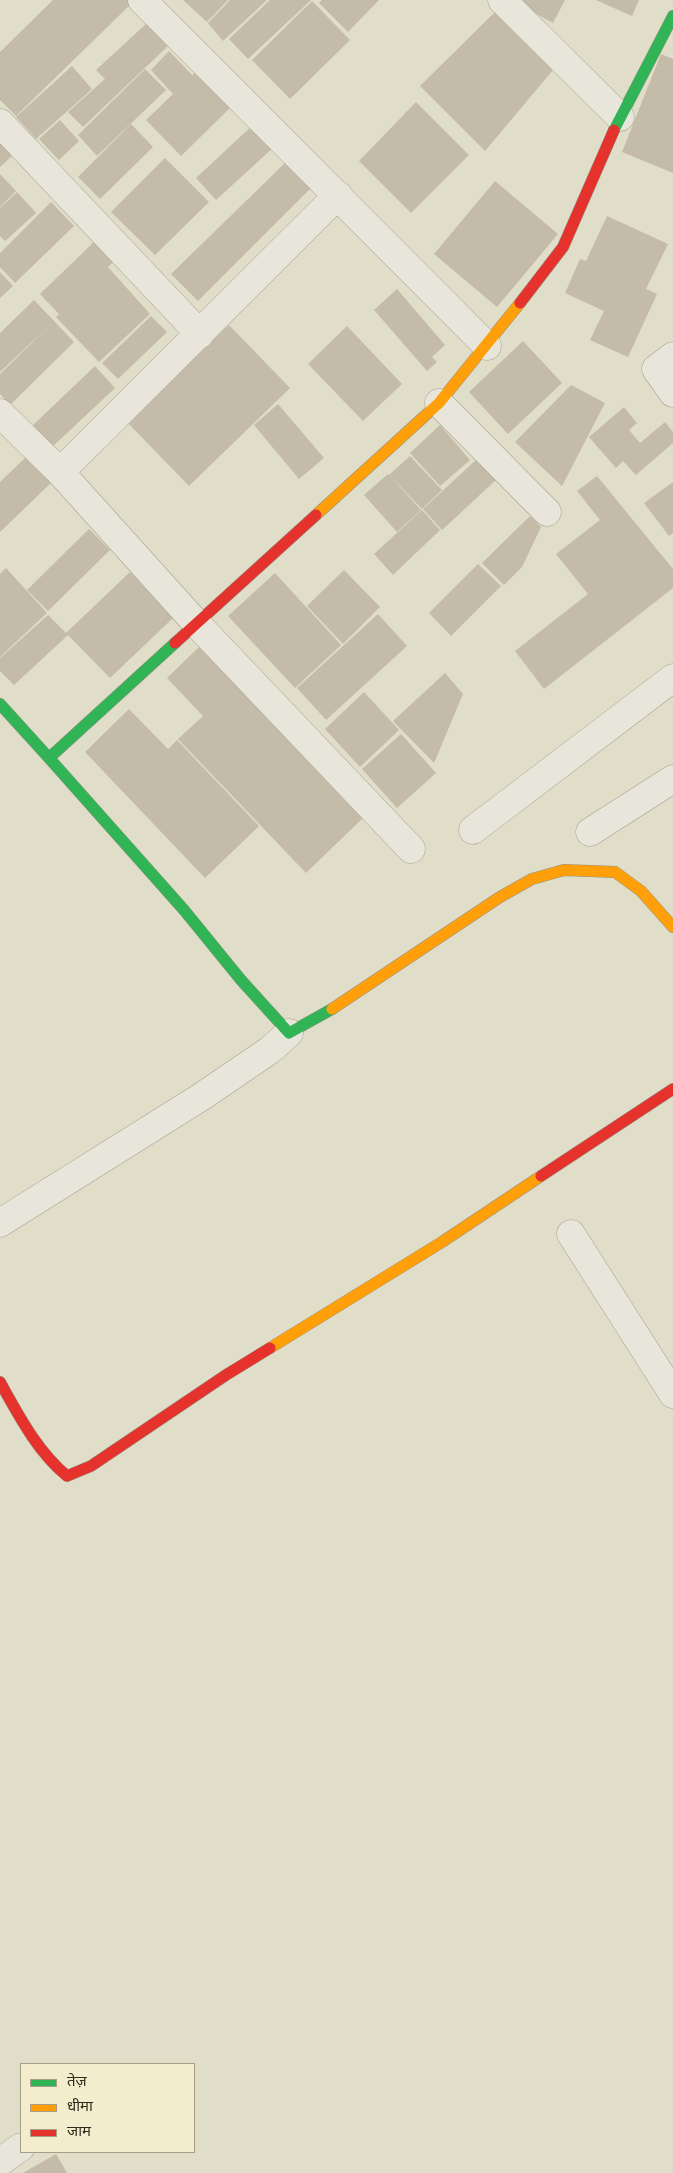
<!DOCTYPE html>
<html>
<head>
<meta charset="utf-8">
<style>
  body { margin:0 }
  #map { position:relative; width:673px; height:2173px; overflow:hidden; background:#e0ddc8; font-family:Georgia,"Noto Sans Devanagari",serif }
  canvas { display:block }
  .legend { position:absolute; left:20px; top:2063px; width:175px; height:90px; box-sizing:border-box; background:#f3edcd; border:1px solid #a69f86; margin:0; padding:6px 9px; list-style:none; font-size:15px; color:#322a1c }
  .legend li { display:flex; align-items:center; gap:10px; height:25px }
  .legend b { width:25px; border:1px solid #a69f86 }
</style>
</head>
<body>
<div id="map">
<canvas width="673" height="2173"></canvas>
<ul class="legend">
<li><b style="height:6px;background:#30b455"></b>तेज़</li>
<li><b style="height:6px;background:#ff9f0a"></b>धीमा</li>
<li><b style="height:6px;background:#e5322d"></b>जाम</li>
</ul>
</div>
<script>
const c = document.querySelector('canvas').getContext('2d');
c.lineJoin = 'round';
function fill(path, color) { c.fillStyle = color; c.fill(path, 'evenodd'); }
function strokePath(path, color, width, dash) { c.strokeStyle = color; c.lineWidth = width; c.lineCap = dash ? 'butt' : 'round'; c.setLineDash(dash || []); c.stroke(path); }
fill(new Path2D(`
  M53 0H131L133 2 16 116 0 100V52Z
  M183 0H228L207 22Z
  M230 0H267L223 41 208 23Z
  M270 0H311L248 59 229 39Z
  M322 0H379L348 32 319 3Z
  M511 0H565L553 23Z
  M596 0H639L632 16Z
  M312 1 350 40 290 99 252 60Z
  M495 12 553 70 485 151 420 86Z
  M146 24 168 46 83 127 68 112 105 79 96 70Z
  M169 51 192 75 198 70 232 106 181 156 146 120 173 94 151 70Z
  M661 54 673 59V173L622 152Z
  M72 66 92 89 36 139 16 117Z
  M145 69 166 90 97 156 78 135Z
  M416 102 469 155 411 213 359 161Z
  M60 120 79 141 59 160 39 139Z
  M131 124 153 147 100 199 78 177Z
  M254 124 275 146 216 200 196 178Z
  M0 141 13 155 0 167Z
  M165 158 209 202 155 255 111 212Z
  M286 162 312 187 198 301 171 274Z
  M0 174 16 191 0 207Z
  M495 181 558 234 497 307 434 254Z
  M17 192 36 213 5 241 0 236V208Z
  M51 202 74 226 15 283 0 267V253Z
  M607 216 668 244 646 289 657 294 628 357 590 340 604 311 565 293 580 259 586 261Z
  M96 240 115 260 108 267 150 314 99 362 56 317 59 314 40 294Z
  M0 272 13 286 0 298Z
  M397 289 445 345 432 357 437 362 427 371 374 310Z
  M34 300 74 342 10 405 0 394V374L52 323 0 372V333Z
  M151 316 167 332 118 379 102 363Z
  M229 325 290 388 189 486 127 422Z
  M347 326 402 384 363 421 308 364Z
  M523 341 562 383 508 434 469 392Z
  M95 366 115 388 51 448 31 427Z
  M571 385 605 403 562 486 515 442Z
  M278 404 324 458 299 479 254 425Z
  M624 407 637 423 629 430 640 443 665 422 673 432V443L636 475 623 461 616 468 589 437Z
  M440 425 470 460 440 486 410 453Z
  M28 455 53 481 0 532V482Z
  M410 456 442 490 422 509 389 475Z
  M478 458 497 479 442 530 423 509Z
  M388 474 421 510 397 532 364 495Z
  M597 476 673 569V588L544 689 515 651 588 594 556 554 600 520 577 491Z
  M673 482V533L669 536 644 503Z
  M422 510 440 530 393 575 374 554Z
  M530 516 541 527 522 567 504 585 482 563Z
  M89 529 110 550 48 611 27 590Z
  M478 564 501 586 451 636 429 613Z
  M6 568 47 613 0 657V574Z
  M344 570 380 607 343 644 307 606Z
  M130 572 173 618 110 678 68 635 14 685 0 671V658L48 615 66 633Z
  M275 573 341 645 295 688 228 616Z
  M378 614 407 646 326 720 297 688Z
  M199 647 365 816 306 873 178 739 203 716 167 678Z
  M445 673 463 694 434 763 393 721Z
  M364 692 399 730 360 767 325 729Z
  M129 709 168 749 177 740 259 826 205 878 85 752Z
  M401 734 436 773 397 808 362 769Z
  M56 2154 67 2173H23Z`), '#c4bba9');
const street = new Path2D(`
  M142 0 487 346
  M502 0 620 117
  M0 123 200 334
  M673 356 656 369 673 393
  M439 403 547 512
  M0 413 60 472 196 623 411 849
  M60 472 338 195
  M473 830 673 678
  M590 832 673 779
  M0 1223 201 1097 270 1050 289 1033
  M571 1234 673 1394
  M0 2162 21 2147`);
const fast = new Path2D(`
  M614 130 673 16
  M0 704 49 758 175 643
  M49 758 184 910 241 980 289 1033 332 1009`);
const slow = new Path2D(`
  M316 515 439 403 520 303
  M332 1009 500 897 532 879 564 870 615 872 641 891 673 927
  M270 1348 442 1242 541 1176`);
const jam = new Path2D(`
  M520 303 563 247 614 130
  M175 643 316 515
  M541 1176 673 1089
  M0 1382C19 1416 37 1451 67 1476L91 1466 226 1375 270 1348`);
strokePath(street, '#a5a092', 29);
strokePath(fast, '#949082', 12);
strokePath(slow, '#949082', 12);
strokePath(jam, '#949082', 12);
strokePath(street, '#e8e6da', 28);
strokePath(fast, '#30b455', 11);
strokePath(slow, '#ff9f0a', 11);
strokePath(jam, '#e5322d', 11);
</script>
</body>
</html>
